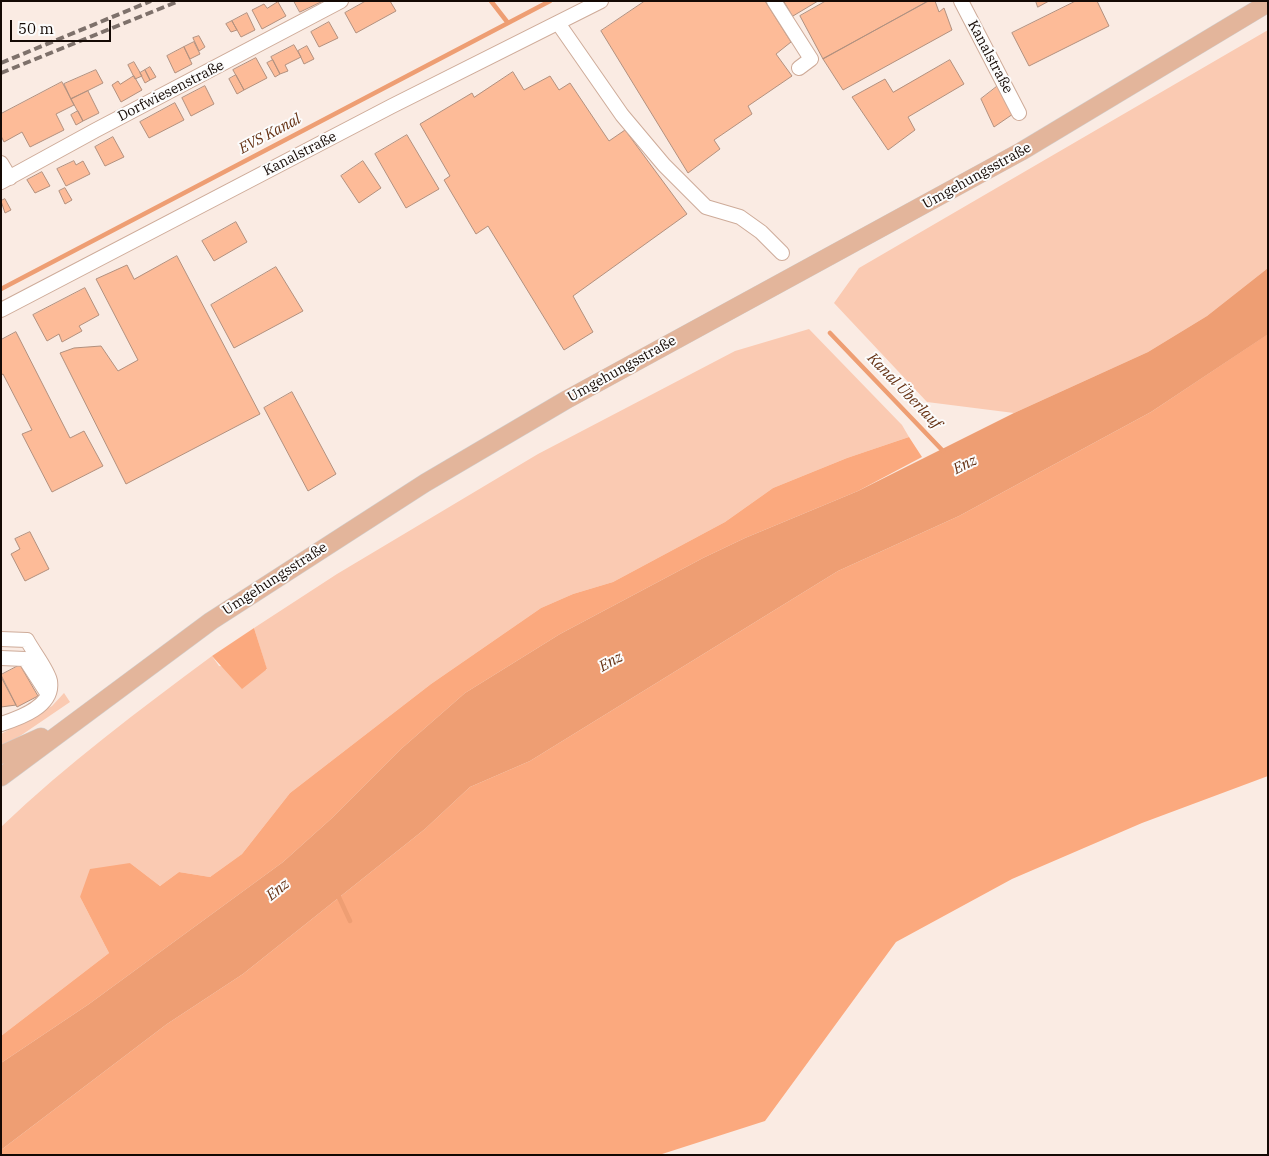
<!DOCTYPE html>
<html>
<head>
<meta charset="utf-8">
<style>
  body { margin:0 }
  #map { position:relative; width:1269px; height:1156px; overflow:hidden; background:#faebe3; font-family:"IBM Plex Serif",serif }
  canvas { display:block }
  .frame { position:absolute; inset:0; border:2px solid #140904; pointer-events:none }
  .scale { position:absolute; left:10px; top:20px; width:101px; height:22px; box-sizing:border-box; border:2px solid #140904; border-top:0; padding-left:6px; font-size:15px; line-height:18px; white-space:nowrap; color:#140904; -webkit-text-stroke:4px #fcfcfc; paint-order:stroke }
</style>
</head>
<body>
<div id="map">
<canvas width="1269" height="1156"></canvas>
<div class="frame"></div>
<div class="scale">50 m</div>
</div>
<script>
const c = document.querySelector('canvas').getContext('2d');
c.lineJoin = 'round';
function fill(path, color) { c.fillStyle = color; c.fill(path, 'evenodd'); }
function strokePath(path, color, width, dash) { c.strokeStyle = color; c.lineWidth = width; c.lineCap = dash ? 'butt' : 'round'; c.setLineDash(dash || []); c.stroke(path); }
function write(font, color, halo, rows, align = 'center') {
  c.font = font + ' "IBM Plex Serif",serif'; c.lineWidth = 4; c.setLineDash([]); c.textBaseline = 'middle'; c.strokeStyle = halo; c.fillStyle = color; for (const [text, x, y, turn = 0] of rows) {
    c.save(); c.translate(x, y); c.rotate((+turn || 0) * Math.PI / 180); c.textAlign = isNaN(turn) ? turn : align; if (halo) c.strokeText(text, 0, 0); c.fillText(text, 0, 0); c.restore();
  }
}
fill(new Path2D(`
  M1268 30V268L1207 316 1148 352 1014 413 927 402 834 303 859 268Z
  M809 329 902 425 909 437 847 458 773 488 725 522 613 582 573 594 541 608 431 684 290 793 242 854 210 877 179 872 160 886 130 863 80 897 109 953 1 1036V827C67 764 139 710 212 656L219 666 267 670 254 628 337 574 538 454 735 351Z
  M64 693 70 702 1 749V734L52 706Z`), '#facab2');
fill(new Path2D(`
  M1268 334V776L1142 823 1012 879 896 942 765 1121 659 1155H1V1150L167 1024 243 974 425 829 470 787 530 761 838 571 959 516 1151 412Z
  M909 437 922 457 858 491 745 538 703 558 560 634 465 693 401 749 332 818 283 862 89 1004 1 1063V1036L109 953 80 897 90 869 130 863 160 886 179 872 210 877 242 854 290 793 431 684 541 608 573 594 613 582 725 522 773 488 847 458Z
  M254 628 267 669 242 689 212 656Z`), '#fba97e');
fill(new Path2D(`
  M1268 268 1267 335 1151 412 959 516 838 571 530 761 470 787 425 829 243 974 167 1024 1 1150V1063L89 1004 283 862 332 818 401 749 465 693 560 634 703 558 745 538 858 491 1014 413 1148 352 1207 316Z`), '#ee9e73');
strokePath(new Path2D(`
  M491 1 508 23
  M1 289 550 1
  M830 333 943 451
  M337 893 350 921`), '#ee9e73', 4.5);
const building = new Path2D(`
  M294 1H320L321 2 300 12Z
  M366 1H390L396 11 356 33 345 13Z
  M645 1H765L791 42 776 54 792 76 748 106 752 114 714 140 720 149 688 173 601 31Z
  M784 1H818L793 16Z
  M826 1H926V2L823 59 800 16Z
  M929 1H935L939 12 944 8 952 30 843 90 823 59Z
  M1036 1H1049L1038 7Z
  M1076 1H1097L1109 26 1029 66 1012 33Z
  M278 2 286 16 262 29 252 10 264 4 267 8Z
  M247 13 255 30 241 37 232 21Z
  M232 21 237 30 231 32 226 24Z
  M329 22 338 38 319 47 311 32Z
  M199 36 205 47 199 51 193 38Z
  M194 42 200 54 190 59 184 47Z
  M294 45 301 57 285 65 288 71 280 74 271 57Z
  M307 46 314 59 304 64 298 51Z
  M184 47 192 64 175 73 167 56Z
  M256 58 267 78 244 90 233 70Z
  M273 60 280 74 275 77 267 63Z
  M950 60 964 84 908 117 915 130 888 150 852 97 885 79 893 92Z
  M134 62 142 76 135 79 128 65Z
  M150 67 156 77 150 80 145 70Z
  M96 70 103 83 71 99 64 84Z
  M145 70 150 80 145 83 140 73Z
  M513 72 524 90 550 76 559 90 570 83 609 141 625 130 687 214 573 296 593 332 564 350 488 226 476 234 444 180 450 176 420 124 472 93 474 97Z
  M236 75 244 90 237 94 229 79Z
  M134 76 142 90 121 102 112 85 118 81 120 84Z
  M62 82 74 105 56 114 64 130 30 147 22 132 4 142 1 136V114Z
  M999 85 1013 114 994 127 981 99Z
  M205 86 214 104 191 116 182 98Z
  M88 91 99 113 83 121 71 99Z
  M175 103 184 120 149 138 140 122Z
  M78 111 83 121 76 125 71 115Z
  M407 135 439 189 406 208 375 154Z
  M113 137 124 157 105 166 95 147Z
  M74 161 76 165 83 161 90 174 66 186 57 169Z
  M363 161 381 188 359 203 341 176Z
  M42 172 50 186 35 193 27 180Z
  M65 188 72 200 65 204 59 191Z
  M5 199 11 210 5 213 1 201Z
  M236 222 247 242 214 261 202 241Z
  M177 256 260 414 126 484 60 353 74 348 101 346 118 371 138 360 96 279 127 265 134 279Z
  M276 267 303 311 234 348 211 305Z
  M85 288 99 315 79 326 82 331 62 342 59 334 47 341 33 315Z
  M16 332 70 438 84 431 103 466 52 492 22 434 32 430 3 374 1 375V340Z
  M292 392 336 474 308 491 264 408Z
  M30 532 49 569 25 581 11 554 20 549 15 539Z
  M20 665 38 696 17 707 1 675Z
  M1 677 16 705 1 707Z`);
fill(building, '#fdbb98');
strokePath(building, '#b2907e', 1);
const minor = new Path2D(`
  M774 1 811 59 799 68
  M961 1 1019 113
  M558 23 622 115 664 165 706 207 740 217 761 232 782 253
  M1 163 10 178
  M1 182 96 130 341 1
  M1 310 392 106 601 1
  M1 639 27 640C32 650 48 670 50 681 54 706 20 718 1 724
  M1 658 25 659 47 693`);
const major = new Path2D(`
  M1 755 41 737
  M1 777 211 621 425 483 566 400 1022 151 1268 3`);
strokePath(minor, '#ceab99', 16);
strokePath(major, '#d0cecd', 19);
strokePath(minor, '#fff', 14);
strokePath(major, '#e3b59b', 18);
strokePath(new Path2D(`
  M1 63 151 1
  M1 73 179 1`), '#7e716b', 4, [8, 4]);
write('14px', '#140904', '#fcfcfc', [
  ["Kanalstraße",990,57,62],
  ["Dorfwiesenstraße",171,91,-27],
  ["Kanalstraße",300,154,-27],
  ["Umgehungsstraße",977,176,-29],
  ["Umgehungsstraße",622,369,-29],
  ["Umgehungsstraße",275,579,-33]
]);
write('italic 15px', '#653113', '#fcfcfc', [
  ["EVS Kanal",270,134,-28],
  ["Kanal Überlauf",904,391,46],
  ["Enz",965,465,-27],
  ["Enz",611,662,-29],
  ["Enz",278,890,-39]
]);
</script>
</body>
</html>
